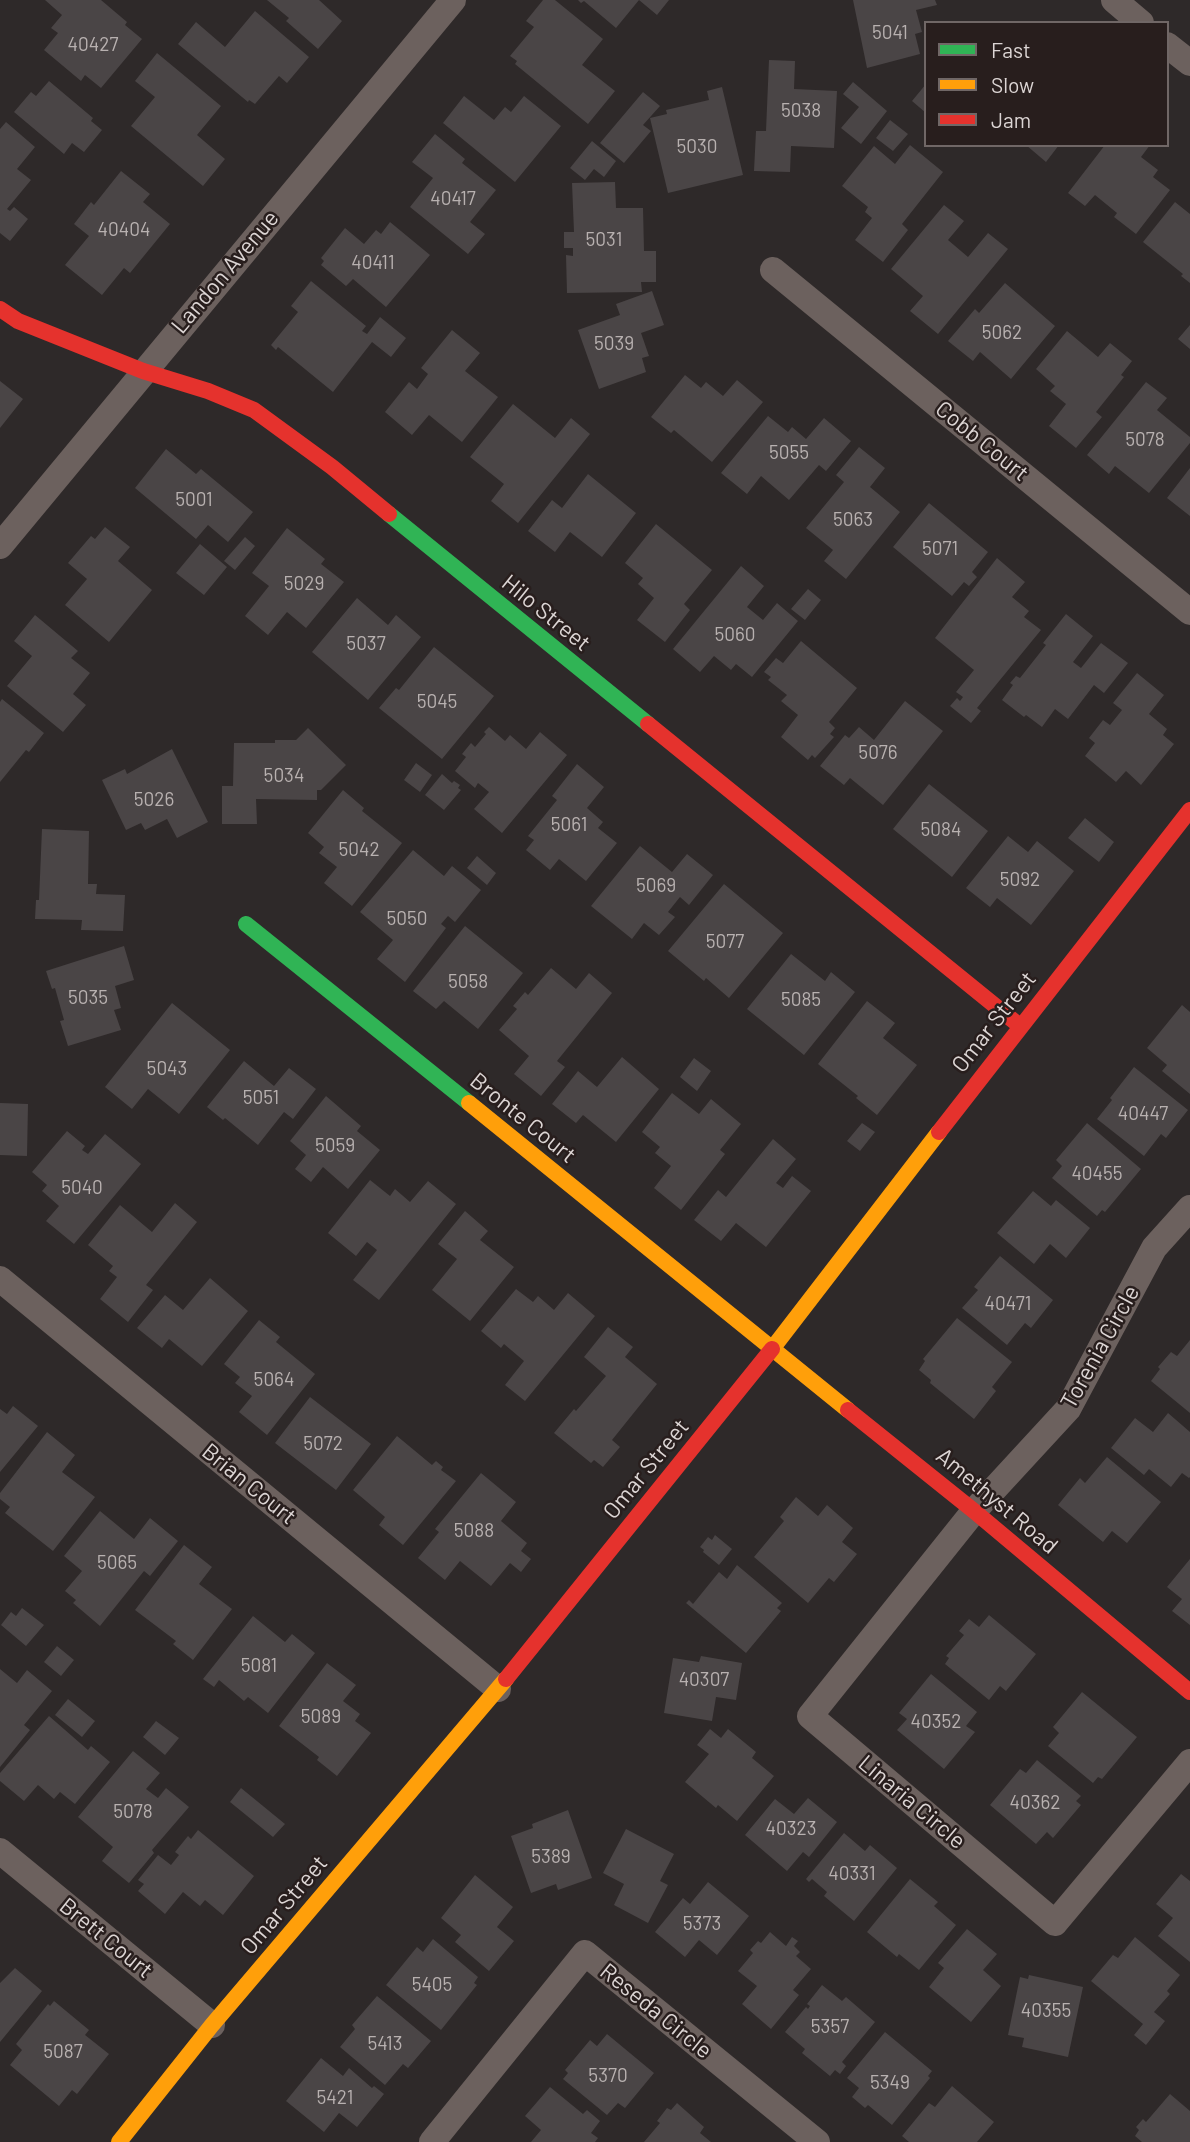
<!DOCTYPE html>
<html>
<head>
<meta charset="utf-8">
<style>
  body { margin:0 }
  #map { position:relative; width:1190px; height:2142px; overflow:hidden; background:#2e2929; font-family:Barlow,sans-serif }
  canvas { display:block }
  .legend { position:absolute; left:924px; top:21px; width:245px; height:126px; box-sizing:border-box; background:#281e1d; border:2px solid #706766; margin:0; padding:9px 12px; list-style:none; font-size:21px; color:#dcd5d4 }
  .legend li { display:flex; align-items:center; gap:14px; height:35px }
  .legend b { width:35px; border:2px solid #706766 }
</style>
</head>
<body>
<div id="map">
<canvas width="1190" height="2142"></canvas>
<ul class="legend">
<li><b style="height:9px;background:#30b455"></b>Fast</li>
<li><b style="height:9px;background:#ff9f0a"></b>Slow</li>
<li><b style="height:9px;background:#e5322d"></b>Jam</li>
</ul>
</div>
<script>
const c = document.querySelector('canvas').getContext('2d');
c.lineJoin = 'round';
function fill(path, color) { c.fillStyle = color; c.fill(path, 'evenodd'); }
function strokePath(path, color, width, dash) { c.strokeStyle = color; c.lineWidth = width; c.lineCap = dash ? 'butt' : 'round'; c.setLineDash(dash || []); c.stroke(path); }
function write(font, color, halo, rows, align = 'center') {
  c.font = font + ' Barlow,sans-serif'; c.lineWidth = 5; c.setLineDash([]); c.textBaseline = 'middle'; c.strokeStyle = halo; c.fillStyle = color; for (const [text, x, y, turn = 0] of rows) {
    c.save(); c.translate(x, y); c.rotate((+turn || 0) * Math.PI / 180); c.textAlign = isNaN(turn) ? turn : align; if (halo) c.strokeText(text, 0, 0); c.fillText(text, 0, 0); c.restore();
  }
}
fill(new Path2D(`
  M45 0H101L127 22 125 25 142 39 101 88 85 75 81 81 44 50 58 33 51 28 62 15Z
  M267 0H319L342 21 318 49 286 21 289 18Z
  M543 0H555L603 39 582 65 615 91 588 124 515 64 517 61 510 56 534 27 526 21Z
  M578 0H669L657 15 639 0 616 28 584 1 581 3Z
  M853 0H935L937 5 916 10 922 32 915 34 920 54 867 68Z
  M255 11 309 57 287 83 279 76 255 104 249 100 248 102 178 44 196 22 225 47Z
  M157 53 221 106 197 135 225 159 203 186 131 126 155 97 135 81Z
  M769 60 795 61 794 89 837 91 834 148 791 146 790 172 754 171 756 131H766Z
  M49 81 93 118 91 121 102 130 84 152 72 143 64 154 14 112 31 92 36 96Z
  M853 82 887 111 861 144 841 128 859 107 843 94Z
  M926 84V113L912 101Z
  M722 87 743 175 668 193 650 118 667 114 666 110 709 100 707 91Z
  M643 92 660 106 643 125 651 131 624 163 600 143Z
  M464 96 494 120 505 107 511 112 524 96 561 126 515 182 443 123Z
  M890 120 908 134 893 151 876 138Z
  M6 122 35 147 17 169 31 180 7 209 10 211 14 207 28 219 10 241 0 233V129Z
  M435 134 465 159 462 163 496 190 470 222 485 234 468 254 410 207 433 178 412 162Z
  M592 141 616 161 604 177 594 169 585 180 570 168Z
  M910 145 943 172 902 224 908 230 883 262 855 240 872 218 865 212 868 207 842 186 874 146 895 164Z
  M1026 145H1059L1046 162Z
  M1105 145H1150L1141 157 1158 170 1153 177 1170 190 1136 234 1114 217 1117 213 1095 195 1085 206 1068 193Z
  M121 171 150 194 143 202 170 224 130 273 124 268 102 295 65 265 89 236 74 224 91 202 94 205Z
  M615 182 616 208H643L644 251H656V282H641L642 292 567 293 566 255 573 256V248H564V232H574L572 183Z
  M1175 202 1190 214V283L1181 276 1183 274 1143 242Z
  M944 205 964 221 948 240 968 257 988 233 1008 249 938 334 910 311 923 296 891 269Z
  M390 222 430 255 386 307 353 279 346 286 321 265 324 261 321 258 345 228 364 244 376 230 381 234Z
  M311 281 366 326 362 331 367 334 380 317 406 338 391 357 372 342 333 392 278 347 276 350 271 345 298 312 291 306Z
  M1005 283 1055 326 1011 379 980 352 973 361 948 341 975 309 979 313Z
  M652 291 664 325 641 333 649 356 642 358 646 372 599 389 578 330 620 315 616 304Z
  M1190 325V349L1178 339Z
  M452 330 480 353 465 371 498 397 462 442 429 415 412 435 385 412 409 382 417 389 428 374 421 368Z
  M1067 331 1098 357 1110 343 1132 361 1121 375 1124 377 1096 412 1102 417 1076 448 1049 426 1066 404 1050 391 1055 386 1036 369Z
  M685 375 701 388 706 382 723 396 737 380 763 402 712 462 674 430 671 433 651 417Z
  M0 381 23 399 0 428Z
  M1146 382 1167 398 1157 410 1190 437V443L1149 493 1115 466 1109 474 1087 455Z
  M513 404 555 438 571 418 590 434 518 523 491 501 504 484 470 457Z
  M768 416 788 432 792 427 806 439 824 418 851 441 826 471 819 465 789 500 761 476 747 494 721 473Z
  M859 447 885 468 870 487 900 512 846 579 824 561 833 550 806 528 844 482 836 475Z
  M166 449 196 474 201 469 253 512 228 542 208 525 196 539 135 488Z
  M1190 468V516L1167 498Z
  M588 474 636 513 602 557 570 532 555 552 528 531 552 500 562 508Z
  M929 503 988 552 972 572 977 577 969 586 964 582 952 596 893 547Z
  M656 524 712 570 684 604 690 610 665 642 637 620 654 598 638 584 643 578 625 563Z
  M105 527 130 547 118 561 152 590 109 642 65 605 87 579 68 563 91 536 95 539Z
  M287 528 325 559 321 564 344 582 306 628 287 612 268 635 245 616 269 586 252 573Z
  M245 537 255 546 235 570 224 561Z
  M200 544 227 567 204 595 176 573Z
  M997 558 1025 582 1012 597 1029 611 1024 617 1041 630 977 708 981 711 971 723 950 706 957 698 960 701 963 697 956 692 974 670 935 638Z
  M741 566 764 586 747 607 763 620 777 603 798 621 752 677 736 664 731 670 714 656 700 672 673 649Z
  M808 589 821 600 805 620 791 609Z
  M357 598 388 625 396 615 421 637 368 700 312 652Z
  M1066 614 1093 636 1073 662 1081 668 1101 643 1128 663 1104 693 1094 685 1068 719 1055 709 1042 727 1026 715 1024 717 1002 700 1013 685 1010 683 1016 676 1020 678 1046 645 1043 643Z
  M35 615 78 651 71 658 90 673 73 694 86 705 63 732 7 686 32 656 14 641Z
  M801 641 857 688 829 722 835 728 830 734 834 737 815 758 812 755 808 760 781 737 798 715 781 701 787 695 768 680 771 677 764 672 776 658 783 663Z
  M434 647 494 696 442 759 379 708 396 688 399 690Z
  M1137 673 1164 695 1149 714 1167 729 1163 735 1174 744 1141 785 1126 771 1116 782 1085 756 1095 743 1089 738 1103 720 1110 725 1122 710 1113 703Z
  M2 699 44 733 29 752 26 750 0 782V702Z
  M905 701 943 731 883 805 850 778 844 785 820 766 845 735 849 738 859 727 874 740Z
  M489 727 505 741 510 735 526 749 540 732 567 755 502 833 474 809 489 792 478 783 475 788 455 771 466 757 462 754 471 743 475 747 486 734 484 732Z
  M308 728 346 765 321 790H317V800L256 799 257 824H222V786H233L234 743H275V740H296Z
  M172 749 208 822 177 838 167 819 145 830 141 823 126 830 102 780 125 769 127 774Z
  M416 763 432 775 420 792 404 780Z
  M577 764 604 787 587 808 603 822 598 828 617 843 586 881 559 859 550 870 526 850 534 840 528 836 557 800 552 796Z
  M442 774 452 783 454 781 460 785 458 788 461 790 444 810 425 795Z
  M929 784 988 831 952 877 893 829Z
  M343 790 364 808 362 811 402 843 352 906 324 883 337 867 319 853 324 847 308 833Z
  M1085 818 1114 842 1099 862 1068 838Z
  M42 829 89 831 88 884H97L96 894 125 895 123 931 81 930 82 920 35 919 36 900H39Z
  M1008 836 1028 852 1037 841 1074 871 1031 925 997 898 990 907 966 888Z
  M640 846 672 872 687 854 713 875 689 905 680 897 668 912 675 917 659 935 644 923 632 939 591 906Z
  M413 850 444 876 452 866 481 890 455 922 448 916 441 924 446 928 405 982 377 959 393 940 360 912Z
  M477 856 496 873 487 885 467 868Z
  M724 884 783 933 729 998 706 978 704 981 668 951Z
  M465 926 523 973 478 1029 444 1001 436 1009 413 991Z
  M124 946 134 980 115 986 121 1008 114 1010 121 1030 68 1046 60 1021 64 1020 55 988 52 989 46 971Z
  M791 954 825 981 831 972 855 992 804 1055 747 1009Z
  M551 968 576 989 589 973 612 993 557 1061 565 1067 541 1096 514 1074 529 1056 499 1030 517 1009 513 1006 525 992 528 995Z
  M867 1001 895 1023 883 1038 917 1065 877 1115 856 1098 858 1096 818 1064Z
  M172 1003 230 1050 179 1114 148 1089 132 1109 105 1087Z
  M1182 1005 1190 1012V1094L1162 1071 1167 1065 1147 1048Z
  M622 1057 659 1089 616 1142 583 1115 576 1123 552 1104 578 1071 597 1087Z
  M694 1058 711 1071 697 1091 680 1077Z
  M244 1061 274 1086 289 1068 316 1089 293 1119 284 1112 258 1145 225 1118 223 1120 207 1107Z
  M1134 1067 1188 1110 1166 1138 1161 1134 1144 1156 1097 1119 1112 1100 1110 1098Z
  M672 1093 699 1114 711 1099 741 1124 720 1150 725 1154 681 1210 654 1188 671 1166 655 1153 660 1147 642 1132Z
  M326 1096 361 1126 357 1131 380 1150 348 1189 323 1167 311 1182 295 1169 306 1155 290 1141Z
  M0 1103 28 1104 27 1156 0 1155Z
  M862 1123 875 1132 860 1151 847 1141Z
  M1087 1123 1141 1169 1105 1212 1102 1210 1097 1216 1052 1178 1062 1166 1056 1160Z
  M67 1131 85 1146 82 1150 88 1154 105 1134 141 1164 74 1244 46 1221 59 1206 42 1191 47 1185 32 1172Z
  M773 1139 796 1159 776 1183 783 1188 792 1176 811 1191 766 1247 736 1223 721 1241 694 1220 718 1190 726 1197Z
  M370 1180 390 1196 395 1189 410 1202 428 1181 456 1204 379 1300 353 1280 377 1250 367 1242 356 1256 328 1233Z
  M1033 1191 1051 1206 1056 1200 1090 1228 1066 1258 1050 1244 1034 1264 997 1233Z
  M175 1203 197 1222 146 1285 153 1290 128 1322 100 1299 117 1277 109 1271 113 1266 88 1245 120 1205 152 1232Z
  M465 1211 488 1231 480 1240 514 1267 470 1321 432 1290 457 1259 438 1244Z
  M1000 1256 1053 1300 1031 1328 1025 1323 1007 1345 962 1308 978 1290 974 1287Z
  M210 1278 248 1311 202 1366 169 1339 162 1348 137 1328 165 1295 183 1310Z
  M516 1289 533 1302 538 1296 554 1310 568 1293 595 1316 525 1401 505 1385 524 1361 504 1344 501 1348 481 1331Z
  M957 1318 1012 1362 992 1387 996 1391 974 1419 930 1383 931 1380 919 1370 925 1361 923 1359Z
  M259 1320 280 1337 276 1342 315 1374 267 1435 239 1412 252 1396 235 1383 240 1377 224 1364Z
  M608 1327 633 1347 625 1357 657 1384 612 1440 620 1447 603 1467 594 1460 591 1463 554 1433 574 1409 576 1411 606 1376 584 1357Z
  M1190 1340V1413L1151 1381 1160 1369 1158 1367 1171 1352 1177 1356Z
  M310 1397 371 1444 336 1490 275 1443Z
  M13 1406 38 1426 0 1472V1409L7 1414Z
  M1168 1413 1190 1432V1477L1189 1478 1182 1473 1171 1487 1149 1469 1144 1475 1111 1448 1135 1418 1153 1432Z
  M47 1432 75 1455 62 1472 95 1497 53 1551 5 1513 10 1507 0 1499V1493Z
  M397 1436 432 1465 436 1461 443 1467 441 1470 456 1481 403 1545 379 1525 385 1517 353 1490Z
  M1107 1457 1161 1502 1127 1543 1112 1531 1103 1542 1058 1505 1080 1478 1085 1483Z
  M481 1473 516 1502 501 1521 527 1543 521 1551 531 1559 521 1572 510 1563 491 1586 460 1561 445 1580 418 1558 439 1532 435 1529Z
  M796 1497 818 1516 827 1505 853 1528 842 1542 857 1554 834 1582 829 1578 808 1603 754 1557 784 1521 780 1517Z
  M100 1511 134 1539 150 1518 178 1541 150 1576 144 1571 100 1626 73 1603 76 1600 65 1591 82 1571 64 1556Z
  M715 1535 732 1549 719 1565 703 1552 704 1550 700 1547 708 1537 712 1540Z
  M184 1545 212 1567 199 1584 232 1609 193 1660 173 1644 176 1641 135 1610Z
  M1190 1559V1625L1172 1611 1182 1599 1167 1587Z
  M737 1565 782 1603 777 1608 781 1611 746 1653 686 1603 689 1600 693 1604 719 1572 727 1579Z
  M22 1608 44 1625 26 1646 1 1625 11 1612 16 1616Z
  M989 1615 1036 1654 1006 1691 1000 1686 989 1700 945 1664 949 1658 946 1656 964 1635 959 1631 969 1619 979 1627Z
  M253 1616 285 1642 292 1634 315 1653 268 1713 248 1697 244 1701 219 1680 214 1687 203 1679Z
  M57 1646 74 1660 61 1676 44 1662Z
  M701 1656 742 1663 736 1700 716 1697 712 1721 664 1713 673 1658 699 1662Z
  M327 1663 356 1685 343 1701 360 1714 355 1721 371 1733 337 1776 317 1760 319 1757 279 1726Z
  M0 1669 17 1683 27 1670 52 1691 24 1725 30 1730 0 1767Z
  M931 1674 977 1712 966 1726 975 1732 944 1769 897 1730 907 1719 899 1713Z
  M1082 1692 1137 1737 1102 1779 1098 1777 1093 1783 1048 1746 1059 1733 1053 1727Z
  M68 1699 95 1721 82 1737 55 1715Z
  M49 1716 88 1750 91 1746 110 1762 75 1804 60 1792 54 1799 38 1785 24 1801 0 1781V1773Z
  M156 1721 179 1738 165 1755 143 1737Z
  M710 1729 721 1738 728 1729 756 1752 752 1758 774 1776 737 1821 718 1805 716 1808 685 1782 709 1754 697 1745Z
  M133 1751 160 1773 146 1789 158 1798 166 1788 189 1807 152 1850 154 1853 129 1883 102 1861 113 1847 78 1817Z
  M1037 1760 1081 1796 1076 1801 1081 1805 1053 1838 1047 1832 1036 1844 990 1805 1020 1769 1026 1773Z
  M241 1788 285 1824 273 1837 230 1802Z
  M808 1798 837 1822 809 1857 803 1852 787 1871 745 1835 775 1799 794 1814Z
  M568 1810 592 1878 558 1890 556 1884 531 1893 511 1836 533 1828 532 1824Z
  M626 1829 674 1854 660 1881 668 1885 648 1923 614 1905 624 1884 603 1873Z
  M198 1830 254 1876 223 1915 205 1900 200 1906 183 1892 165 1914 138 1891 144 1884 138 1880 158 1855 171 1865 179 1855 175 1852 188 1836 191 1839Z
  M844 1833 865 1851 870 1845 897 1868 854 1921 824 1896 827 1892 812 1879 809 1882 806 1879Z
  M1181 1874 1190 1881V1962L1158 1936 1173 1918 1156 1904Z
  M475 1875 513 1907 497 1927 514 1941 489 1971 455 1942 461 1935 441 1918Z
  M910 1879 938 1902 934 1906 956 1925 919 1970 899 1954 897 1957 867 1932Z
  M708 1882 749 1916 717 1955 699 1940 685 1957 655 1932 683 1898 690 1904Z
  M967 1929 997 1954 983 1970 1001 1986 971 2022 929 1987 944 1968 938 1963Z
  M770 1932 786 1946 792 1937 798 1941 794 1946 800 1952 796 1956 811 1969 793 1990 799 1995 771 2029 742 2004 757 1986 738 1971 753 1953 750 1950 758 1941 761 1943Z
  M1135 1937 1180 1975 1167 1991 1170 1994 1154 2012 1165 2021 1146 2045 1134 2035 1143 2024 1091 1981 1113 1955 1118 1958Z
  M433 1939 478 1977 474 1983 477 1985 441 2030 386 1985 417 1947 423 1952Z
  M15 1968 42 1991 0 2042V1983Z
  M1029 1975 1083 1987 1068 2057 1022 2047 1024 2038 1008 2035 1020 1977 1028 1979Z
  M822 1985 842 2001 846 1997 875 2022 842 2062 846 2066 840 2074 835 2070 830 2076 802 2053 805 2049 785 2032 806 2007 808 2009 810 2006 807 2004Z
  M377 1996 431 2041 408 2068 403 2064 385 2085 340 2047 355 2029 352 2025Z
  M54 2001 89 2030 85 2035 109 2054 77 2094 72 2090 59 2106 10 2065 22 2050 16 2044 48 2004 50 2006Z
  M885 2032 932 2071 928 2076 930 2078 892 2125 868 2105 865 2108 852 2097 859 2088 847 2078Z
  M607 2034 654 2073 625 2108 618 2103 607 2115 563 2079 568 2073 565 2070 590 2040 597 2046Z
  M321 2058 343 2076 349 2068 372 2088 374 2086 384 2094 357 2127 339 2113 324 2132 286 2101Z
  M952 2086 994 2122 977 2142H909L902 2136 929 2103 935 2107Z
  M550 2087 583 2114 587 2110 600 2121 591 2133 598 2138 595 2142H531L541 2130 525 2116Z
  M1170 2094 1190 2111V2142H1142L1135 2136 1139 2130 1136 2127 1143 2119 1146 2122Z
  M677 2103 704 2127 700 2133 711 2142H644L660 2123 657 2121 667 2108 671 2110Z`), '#4a4546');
strokePath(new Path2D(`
  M1114 0 1141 23
  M1167 45 1190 63
  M773 270 1190 612
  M0 546 453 0
  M1190 1208 1154 1248 1068 1409 974 1511 810 1716 1055 1923 1190 1762
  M0 1279 498 1689
  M0 1851 212 2025
  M432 2142 585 1953 817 2142`), '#6c615e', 26);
strokePath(new Path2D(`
  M389 514 648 724
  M246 924 469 1103`), '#30b455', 16);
strokePath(new Path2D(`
  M469 1103 848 1410
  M772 1349 939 1132
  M119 2142 212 2025 506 1679`), '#ff9f0a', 16);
strokePath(new Path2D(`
  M0 309 18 321 143 371 208 391 254 410 332 467 389 514
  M648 724 1020 1026
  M939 1132 1190 810
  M848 1410 974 1511 1190 1692
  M506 1679 772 1349`), '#e5322d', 16);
write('19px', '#b8b1b0', null, [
  ["5041",890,33],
  ["40427",93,45],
  ["5038",801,111],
  ["5030",697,147],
  ["40417",453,199],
  ["40404",124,230],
  ["5031",604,240],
  ["40411",373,263],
  ["5062",1002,333],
  ["5039",614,344],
  ["5078",1145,440],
  ["5055",789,453],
  ["5001",194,500],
  ["5063",853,520],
  ["5071",940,549],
  ["5029",304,584],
  ["5060",735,635],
  ["5037",366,644],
  ["5045",437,702],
  ["5076",878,753],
  ["5034",284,776],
  ["5026",154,800],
  ["5061",569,825],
  ["5084",941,830],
  ["5042",359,850],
  ["5092",1020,880],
  ["5069",656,886],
  ["5050",407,919],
  ["5077",725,942],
  ["5058",468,982],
  ["5035",88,998],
  ["5085",801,1000],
  ["5043",167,1069],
  ["5051",261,1098],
  ["40447",1143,1114],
  ["5059",335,1146],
  ["40455",1097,1174],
  ["5040",82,1188],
  ["40471",1008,1304],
  ["5064",274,1380],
  ["5072",323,1444],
  ["5088",474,1531],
  ["5065",117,1563],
  ["5081",259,1666],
  ["40307",704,1680],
  ["5089",321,1717],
  ["40352",936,1722],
  ["40362",1035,1803],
  ["5078",133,1812],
  ["40323",791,1829],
  ["5389",551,1857],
  ["40331",852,1874],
  ["5373",702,1924],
  ["5405",432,1985],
  ["40355",1046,2011],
  ["5357",830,2027],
  ["5413",385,2044],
  ["5087",63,2052],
  ["5370",608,2076],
  ["5349",890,2083],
  ["5421",335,2098]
]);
write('23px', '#dcd5d4', '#281e1d', [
  ["Landon Avenue",225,272,-50],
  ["Cobb Court",982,441,39],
  ["Hilo Street",546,613,39],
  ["Omar Street",994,1022,-52],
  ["Bronte Court",523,1118,39],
  ["Torenia Circle",1100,1347,-61],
  ["Omar Street",646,1469,-51],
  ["Brian Court",249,1484,39],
  ["Amethyst Road",997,1501,40],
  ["Linaria Circle",912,1802,40],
  ["Omar Street",284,1905,-50],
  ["Brett Court",106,1938,39],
  ["Reseda Circle",656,2011,39]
]);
</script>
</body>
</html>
